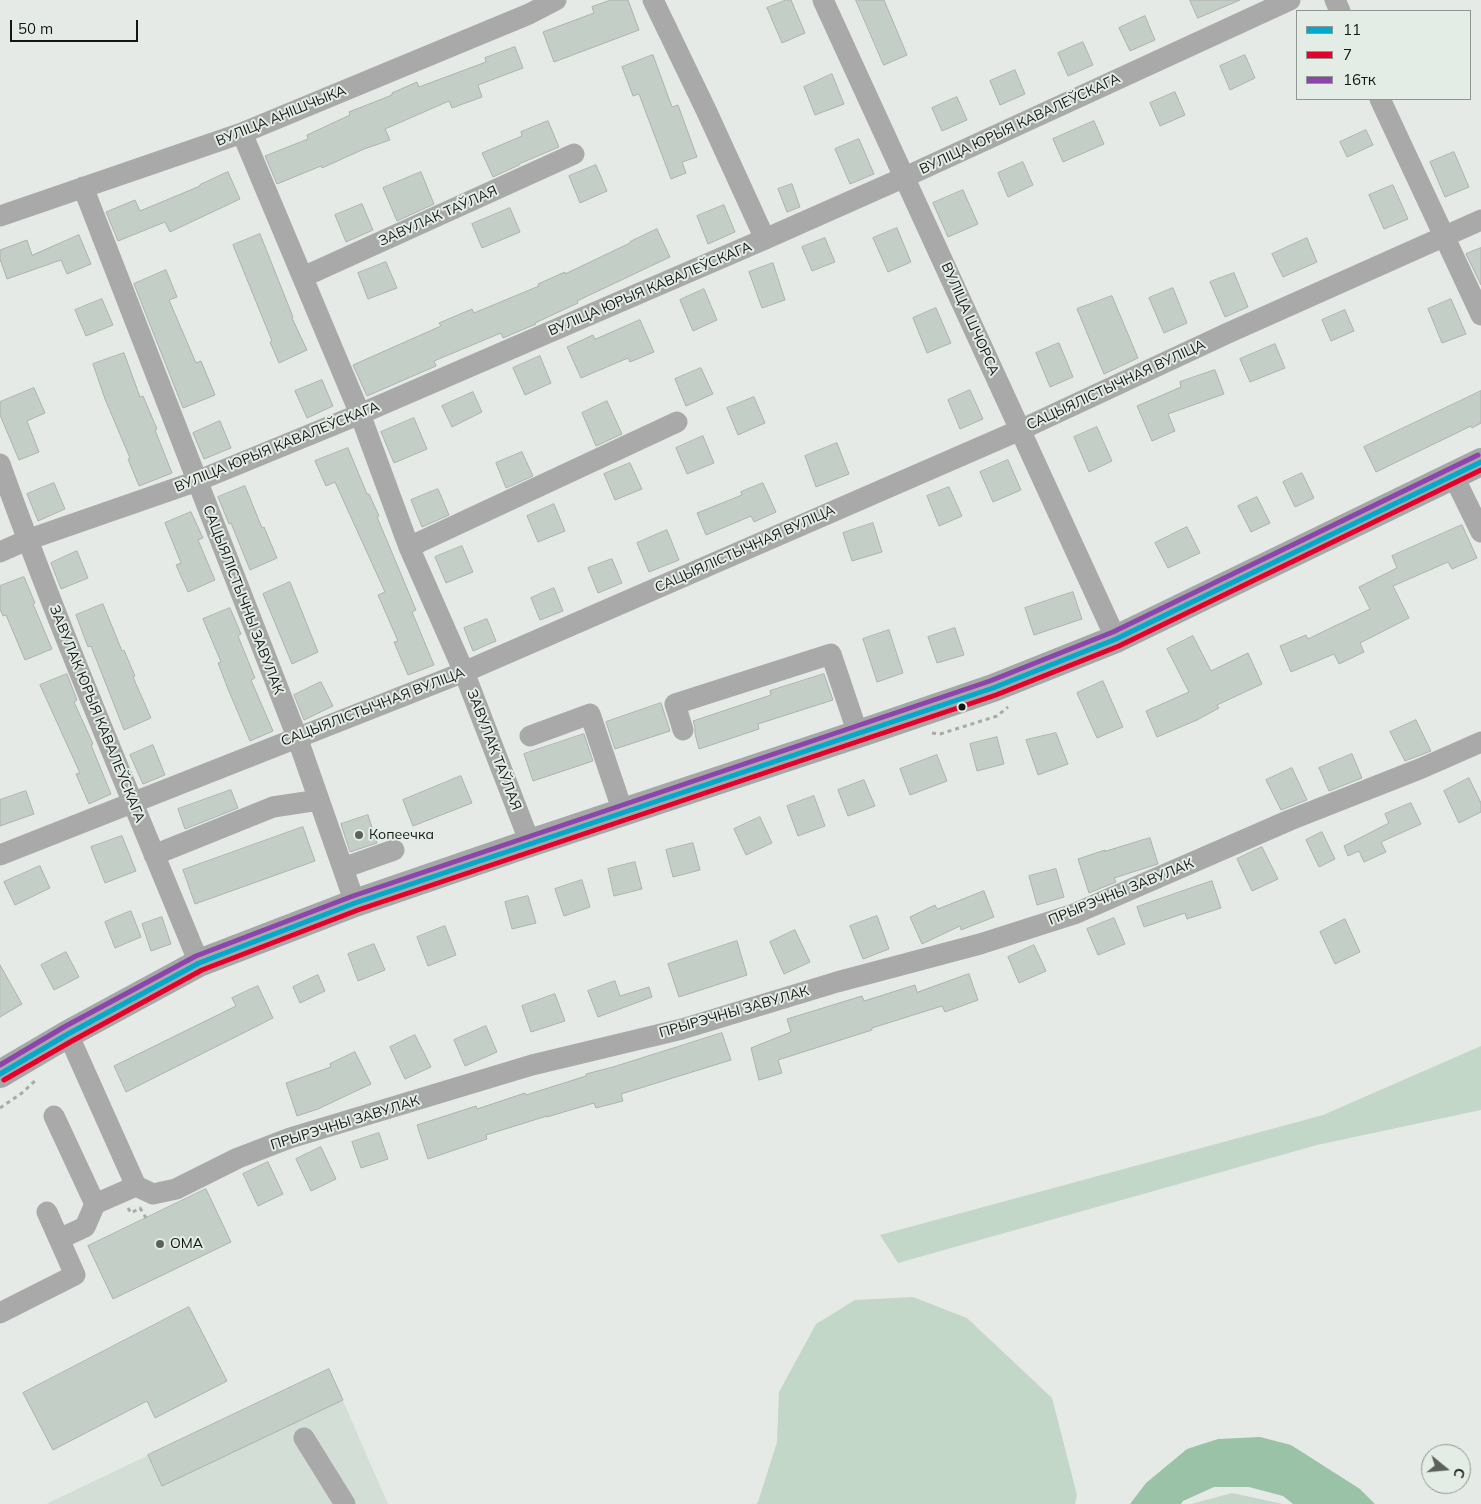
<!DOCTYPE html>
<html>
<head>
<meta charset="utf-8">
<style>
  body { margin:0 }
  #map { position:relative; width:1481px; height:1504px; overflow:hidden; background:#e5eae6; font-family:Mulish,sans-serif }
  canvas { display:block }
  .legend { position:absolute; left:1296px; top:10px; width:175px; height:90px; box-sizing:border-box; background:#e3ece5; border:1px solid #909792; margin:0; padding:6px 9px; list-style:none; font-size:15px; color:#141715 }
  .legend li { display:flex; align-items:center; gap:10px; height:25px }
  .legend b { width:25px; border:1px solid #909792 }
  .north { position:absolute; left:1421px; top:1444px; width:50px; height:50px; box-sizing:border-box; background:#e3ece5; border:1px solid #909792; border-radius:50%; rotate:107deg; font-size:14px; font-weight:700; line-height:20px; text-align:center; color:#141715 }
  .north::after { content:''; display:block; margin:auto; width:18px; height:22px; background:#5d615e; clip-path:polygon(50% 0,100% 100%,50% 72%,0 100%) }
  .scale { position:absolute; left:10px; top:20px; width:128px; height:22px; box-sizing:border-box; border:2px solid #141715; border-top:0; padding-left:6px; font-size:15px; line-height:18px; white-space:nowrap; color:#141715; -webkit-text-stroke:4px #e3ece5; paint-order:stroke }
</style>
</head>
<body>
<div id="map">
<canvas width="1481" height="1504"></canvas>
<ul class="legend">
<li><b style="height:6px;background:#00a9ce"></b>11</li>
<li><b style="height:6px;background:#e4002b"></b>7</li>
<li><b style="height:6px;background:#8e44ad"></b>16тк</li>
</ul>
<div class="north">С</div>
<div class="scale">50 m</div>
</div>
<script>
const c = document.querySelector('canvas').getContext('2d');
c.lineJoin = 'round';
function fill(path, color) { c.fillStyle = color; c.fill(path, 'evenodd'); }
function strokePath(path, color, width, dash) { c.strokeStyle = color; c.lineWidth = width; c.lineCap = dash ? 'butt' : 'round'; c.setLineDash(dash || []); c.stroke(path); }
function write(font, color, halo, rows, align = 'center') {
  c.font = font + ' Mulish,sans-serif'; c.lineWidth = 4; c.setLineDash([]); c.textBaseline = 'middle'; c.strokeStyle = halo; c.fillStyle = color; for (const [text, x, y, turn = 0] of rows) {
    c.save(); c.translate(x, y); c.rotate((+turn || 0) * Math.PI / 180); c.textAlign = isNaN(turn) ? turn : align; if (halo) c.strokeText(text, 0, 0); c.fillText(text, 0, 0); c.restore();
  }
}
fill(new Path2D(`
  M329 1369 388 1504H46Z`), '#d3ded6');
fill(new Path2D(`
  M1481 1046V1110L1317 1145 898 1263 880 1235 1323 1115Z
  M913 1297 967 1318 1052 1398 1077 1495 1075 1504H756L758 1502 777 1442 779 1392 816 1324 855 1300Z
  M1232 1493 1283 1504H1191Z`), '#c2d7c7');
fill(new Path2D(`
  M1260 1437 1291 1445 1360 1489 1375 1504H1293L1283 1496 1249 1487H1214L1183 1501 1181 1504H1130L1146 1483 1187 1449 1218 1439Z`), '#99c2a6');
const building = new Path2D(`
  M611 0H628L639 30 554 62 543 32 594 13 592 7Z
  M786 0H791L805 33 782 43 767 8Z
  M856 0H884L907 55 884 65Z
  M1190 0H1240L1198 18Z
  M1145 16 1155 40 1130 51 1119 28Z
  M1083 42 1093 65 1068 76 1058 53Z
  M515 47 523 68 478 85 482 97 452 108 449 101 385 129 390 140 364 149 322 168 321 166 277 184 265 156 308 139 307 135 350 115 349 112 392 95V93L417 82 419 87 486 62 485 58Z
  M653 55 672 107 678 105 697 157 682 162 686 173 671 179 639 94 633 96 622 67Z
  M1245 55 1255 78 1230 90 1220 66Z
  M1015 70 1025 94 1000 105 990 81Z
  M832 74 844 104 815 115 804 87Z
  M1175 92 1185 115 1160 126 1150 103Z
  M957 97 967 120 942 131 932 108Z
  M548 121 559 147 519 164V165L493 177 482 153 522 136 521 132Z
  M1094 121 1104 144 1063 162 1053 139Z
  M1366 130 1373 145 1347 157 1340 142Z
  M859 139 874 174 850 184 835 149Z
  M1454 152 1469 187 1445 197 1430 162Z
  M1023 162 1033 185 1008 197 998 173Z
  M596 165 607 191 580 203 569 176Z
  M228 172 240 199 170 232 165 222 118 241 106 212 135 200 140 211 200 186V185Z
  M421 172 434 204 397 221 383 188Z
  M792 184 800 207 787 212 778 189Z
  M1393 185 1408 219 1384 229 1369 195Z
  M963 190 978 224 948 237 933 203Z
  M362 204 373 230 346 242 335 215Z
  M724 205 735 232 708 244 697 216Z
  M510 208 520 232 482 248 472 224Z
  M897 228 911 262 888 272 873 238Z
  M657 229 670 257 577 301 578 303 535 323 536 324 503 338 501 333 434 361 436 366 367 396 353 365 441 326 439 323 472 309 474 313 539 286 538 284 565 272V274L630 243V242Z
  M260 234 293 317 292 318 307 350 279 363 270 342 272 341 233 245Z
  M79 235 91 264 67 274 61 260 7 279 0 259V250L27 240 32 255Z
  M825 238 835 262 812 271 802 247Z
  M1307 238 1317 262 1283 277 1272 254Z
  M1481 248V285L1466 254Z
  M386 262 397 288 368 299 358 273Z
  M773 263 785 300 762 308 749 272Z
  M166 270 177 297 169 300 196 363 201 361 215 395 183 408 134 284Z
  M1234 273 1248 307 1225 317 1210 282Z
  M1173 288 1187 323 1164 333 1149 298Z
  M704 289 717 320 693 331 680 300Z
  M1112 296 1138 358 1104 374 1077 309Z
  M102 299 113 325 86 336 75 310Z
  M1451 299 1466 334 1442 343 1428 309Z
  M936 308 951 343 927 353 913 318Z
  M1345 310 1354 331 1331 341 1322 320Z
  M640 320 654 352 630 362 628 358 581 378 567 347 593 335 595 339Z
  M1059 343 1073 377 1050 387 1036 353Z
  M1275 344 1285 368 1250 382 1240 359Z
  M124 353 140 397 143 396 157 429 155 430 172 473 139 486 128 459 130 458 105 399 93 364Z
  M540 356 551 383 525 395 513 368Z
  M701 368 713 394 686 406 675 379Z
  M1215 370 1224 394 1168 414 1175 431 1152 441 1137 406 1181 387 1180 382Z
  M322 380 333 406 307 418 295 391Z
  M34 388 45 413 27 421 39 452 19 460 0 415V402Z
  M970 390 983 419 960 429 948 400Z
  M1481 391V423L1472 428 1471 426 1376 472 1364 447Z
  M473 392 482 412 452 427 442 406Z
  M754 397 765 423 738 435 727 408Z
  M607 401 622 434 596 446 582 413Z
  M414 418 427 449 394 463 381 432Z
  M220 421 231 448 204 459 193 433Z
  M1097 427 1112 461 1089 472 1074 437Z
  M703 436 714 463 687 474 676 448Z
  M837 443 849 474 816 487 805 456Z
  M348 448 367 494H369L379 516 377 517 416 610 412 612 434 665 408 675 394 642 398 641 378 595 385 592 335 482 326 486 315 461Z
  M522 452 533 476 506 488 496 463Z
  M1008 460 1021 490 993 502 980 472Z
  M630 463 642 489 615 500 604 474Z
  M1302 473 1314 498 1295 507 1283 482Z
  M54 483 65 509 38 521 27 494Z
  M763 483 776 512 754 522 751 516 706 535 697 513 742 495 741 492Z
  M245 486 262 528 264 527 277 558 250 570 231 523 229 524 218 497Z
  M949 487 962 516 939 526 927 496Z
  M438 489 449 515 422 527 411 500Z
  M1257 497 1270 523 1251 532 1238 506Z
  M554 504 565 531 538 542 527 516Z
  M191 512 203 538 198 540 215 580 188 592 176 565 181 563 165 523Z
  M873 523 882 552 852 561 843 533Z
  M1462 525 1477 558 1452 569 1448 562 1393 586 1409 618 1360 643 1364 652 1339 664 1334 654 1291 672 1280 646 1306 635 1308 639 1370 609 1359 587 1397 568 1392 556Z
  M1187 527 1200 553 1168 568 1155 543Z
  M667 530 679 560 649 572 637 543Z
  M462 546 473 572 446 583 435 557Z
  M77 551 88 578 61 589 51 563Z
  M612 559 622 583 598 593 588 568Z
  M24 577 35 603 33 604 52 649 25 660 6 615 3 616 0 609V586Z
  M290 582 318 652 292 664 263 594Z
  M554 588 563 611 540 620 531 598Z
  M1073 592 1082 619 1034 635 1025 608Z
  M103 604 122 651 124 650 135 676 133 677 151 718 124 730 91 646 88 647 76 615Z
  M230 608 241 634 238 636 255 678 251 680 273 731 250 741 228 689 218 663 221 662 203 619Z
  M487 619 496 641 473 651 464 628Z
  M955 628 964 655 937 663 928 637Z
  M889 630 903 673 877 682 863 639Z
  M1193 636 1211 671 1248 653 1262 684 1217 705 1219 708 1197 720 1157 737 1146 711 1189 692 1167 649Z
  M67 674 77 700 74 702 93 744 91 745 111 794 89 804 76 774 80 773 40 685Z
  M824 674 833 700 758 724 759 729 699 749 695 734V727L693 721 771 695 770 691Z
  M1103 681 1123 727 1097 738 1077 693Z
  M321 682 333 706 304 720 294 695Z
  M661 703 670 731 615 749 606 722Z
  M1416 720 1431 751 1405 761 1390 732Z
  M1056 733 1068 764 1038 775 1026 740Z
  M584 734 593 761 533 781 524 754Z
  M997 737 1004 764 977 771 970 744Z
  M153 745 165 775 143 784 130 755Z
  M1352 754 1362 778 1329 791 1319 768Z
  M937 755 947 781 910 795 900 769Z
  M1292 768 1307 800 1281 810 1266 780Z
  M461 776 472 803 413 826 403 800Z
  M1469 778 1481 803V812L1459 823 1444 791Z
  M864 780 875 806 848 816 838 790Z
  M231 790 238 808 185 829 178 809Z
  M26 791 34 814 0 826V800Z
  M814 796 825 826 798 836 787 806Z
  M1411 803 1421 824 1381 842 1386 852 1364 862 1359 851 1348 856 1344 846 1389 823 1385 814Z
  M368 815 377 843 350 852 341 824Z
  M760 817 772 843 746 855 734 829Z
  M303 827 315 861 195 904 183 870Z
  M1322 832 1335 859 1319 867 1306 840Z
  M122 836 136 871 105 883 91 847Z
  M1150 838 1158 864 1114 878 1116 882 1089 893 1078 859 1105 850V851Z
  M693 843 700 870 673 877 666 850Z
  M1262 847 1278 879 1252 891 1237 859Z
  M635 862 642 889 614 896 608 869Z
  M40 866 50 888 15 905 4 882Z
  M1056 869 1064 897 1037 905 1029 876Z
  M582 880 590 907 564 916 555 889Z
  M1212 881 1221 908 1187 919 1185 913 1144 927 1137 907Z
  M984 891 994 917 961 930 960 926 922 944 910 917 935 905 937 909Z
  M528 896 536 923 512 929 505 902Z
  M131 911 141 937 115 948 105 922Z
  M877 916 889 949 863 959 850 926Z
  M162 917 171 944 151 951 142 924Z
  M1114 918 1125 944 1098 955 1087 929Z
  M1345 919 1360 952 1335 964 1320 932Z
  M445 926 456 955 428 966 417 937Z
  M795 930 810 962 784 974 770 942Z
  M737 941 747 975 679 997 668 964Z
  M374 944 385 970 358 981 348 954Z
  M1034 945 1046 971 1019 983 1008 957Z
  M66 952 79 977 54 990 41 965Z
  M0 965 22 1004 0 1017Z
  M969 974 978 1000 945 1012 942 1006 872 1028V1030L778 1060 782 1073 759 1080 751 1048 791 1032 787 1019 862 996 864 1001 915 985 917 992Z
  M318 975 325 991 300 1003 293 987Z
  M615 981 620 996 649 987 652 997 598 1017 588 991Z
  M258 986 273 1018 126 1092 114 1066 236 1006 232 998Z
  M555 994 565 1021 531 1032 522 1006Z
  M486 1026 497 1052 465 1066 454 1040Z
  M722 1033 731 1060 621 1094 623 1101 596 1108 594 1103 547 1117V1116L486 1135 487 1139 428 1159 417 1125 476 1106 477 1109 525 1093 526 1095 586 1076V1074L613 1067Z
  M415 1035 431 1067 405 1079 390 1047Z
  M355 1052 371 1084 318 1109 297 1116 286 1083 331 1067 330 1064Z
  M379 1133 388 1159 361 1168 352 1142Z
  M321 1147 336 1179 311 1191 296 1159Z
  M268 1162 283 1194 258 1206 243 1174Z
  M206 1189 231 1242 113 1299 88 1246Z
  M189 1307 227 1381 155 1418 147 1401 53 1450 23 1393Z
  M329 1369 343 1400 162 1486 148 1455Z`);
fill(building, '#c2cec6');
strokePath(building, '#afb2b0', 1);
strokePath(new Path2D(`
  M932 733 940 734 997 716 1008 707
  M0 1108 22 1093 37 1079
  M128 1208 131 1213 140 1208 146 1218`), '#a9a9a9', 3, [4, 4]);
strokePath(new Path2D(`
  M653 0 706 110 765 239
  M823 0 1116 639
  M1335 0 1340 11
  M1380 99 1481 315
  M242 133 360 414 409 547 464 672 530 843
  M83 187 297 737 355 903
  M0 216 242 133 529 14 556 0
  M303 277 574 154
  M0 464C60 632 131 797 199 963
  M1453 475 1481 532
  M409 547 677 422
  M0 552 27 540 197 481 360 414 765 239 905 177 1290 0
  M683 730 675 704 831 654 858 734
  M530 736 590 714 623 812
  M0 855 464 672 1020 430 1228 333 1481 220
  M154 855 273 807 319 800
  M343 868 394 850
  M68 1034 136 1186 153 1194 176 1189 238 1158 290 1138 532 1065 682 1029 837 982 980 944 1074 914 1290 820 1422 768 1481 742
  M54 1116 95 1204 136 1186
  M47 1212 59 1239
  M0 1313 75 1275 59 1239 85 1227 95 1204
  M304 1438 345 1504`), '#a9a9aa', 21);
strokePath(new Path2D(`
  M0 1074 68 1034 199 963 355 903 530 843 873 729 993 688 1116 639 1481 462`), '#a5a8a6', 28);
strokePath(new Path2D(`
  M0 1074 68 1034 199 963 355 903 993 688 1116 639 1481 462`), '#00a9ce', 5);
strokePath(new Path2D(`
  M4 1080 72 1041 202 970 358 910 996 695 1119 646 1481 470`), '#e4002b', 5);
strokePath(new Path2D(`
  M0 1065 64 1027 196 956 353 896 990 681 1113 632 1478 455`), '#8e44ad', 5);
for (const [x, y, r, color] of [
  [962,707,4.5,"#141715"],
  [359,835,5,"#5d615e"],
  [160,1244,5,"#5d615e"]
]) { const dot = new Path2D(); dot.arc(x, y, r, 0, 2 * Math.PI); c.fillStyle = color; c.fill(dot); strokePath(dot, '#e3ece5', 2); }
write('14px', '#141715', '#e3ece5', [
  ["ВУЛІЦА АНІШЧЫКА",281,116,-22],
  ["ВУЛІЦА ЮРЫЯ КАВАЛЕЎСКАГА",1020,124,-25],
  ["ЗАВУЛАК ТАЎЛАЯ",438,216,-24],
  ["ВУЛІЦА ЮРЫЯ КАВАЛЕЎСКАГА",650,289,-23],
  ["ВУЛІЦА ШЧОРСА",970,319,66],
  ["САЦЫЯЛІСТЫЧНАЯ ВУЛІЦА",1116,385,-25],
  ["ВУЛІЦА ЮРЫЯ КАВАЛЕЎСКАГА",277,447,-22],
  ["САЦЫЯЛІСТЫЧНАЯ ВУЛІЦА",745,549,-24],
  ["САЦЫЯЛІСТЫЧНЫ ЗАВУЛАК",243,600,69],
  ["САЦЫЯЛІСТЫЧНАЯ ВУЛІЦА",373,707,-21],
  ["ЗАВУЛАК ЮРЫЯ КАВАЛЕЎСКАГА",97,714,68],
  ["ЗАВУЛАК ТАЎЛАЯ",494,750,69],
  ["ПРЫРЭЧНЫ ЗАВУЛАК",1121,892,-22],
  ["ПРЫРЭЧНЫ ЗАВУЛАК",734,1012,-16],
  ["ПРЫРЭЧНЫ ЗАВУЛАК",345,1123,-17]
]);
write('14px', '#141715', '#e3ece5', [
  ["Копеечка",369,835],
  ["ОМА",170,1244]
], 'left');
</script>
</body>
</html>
